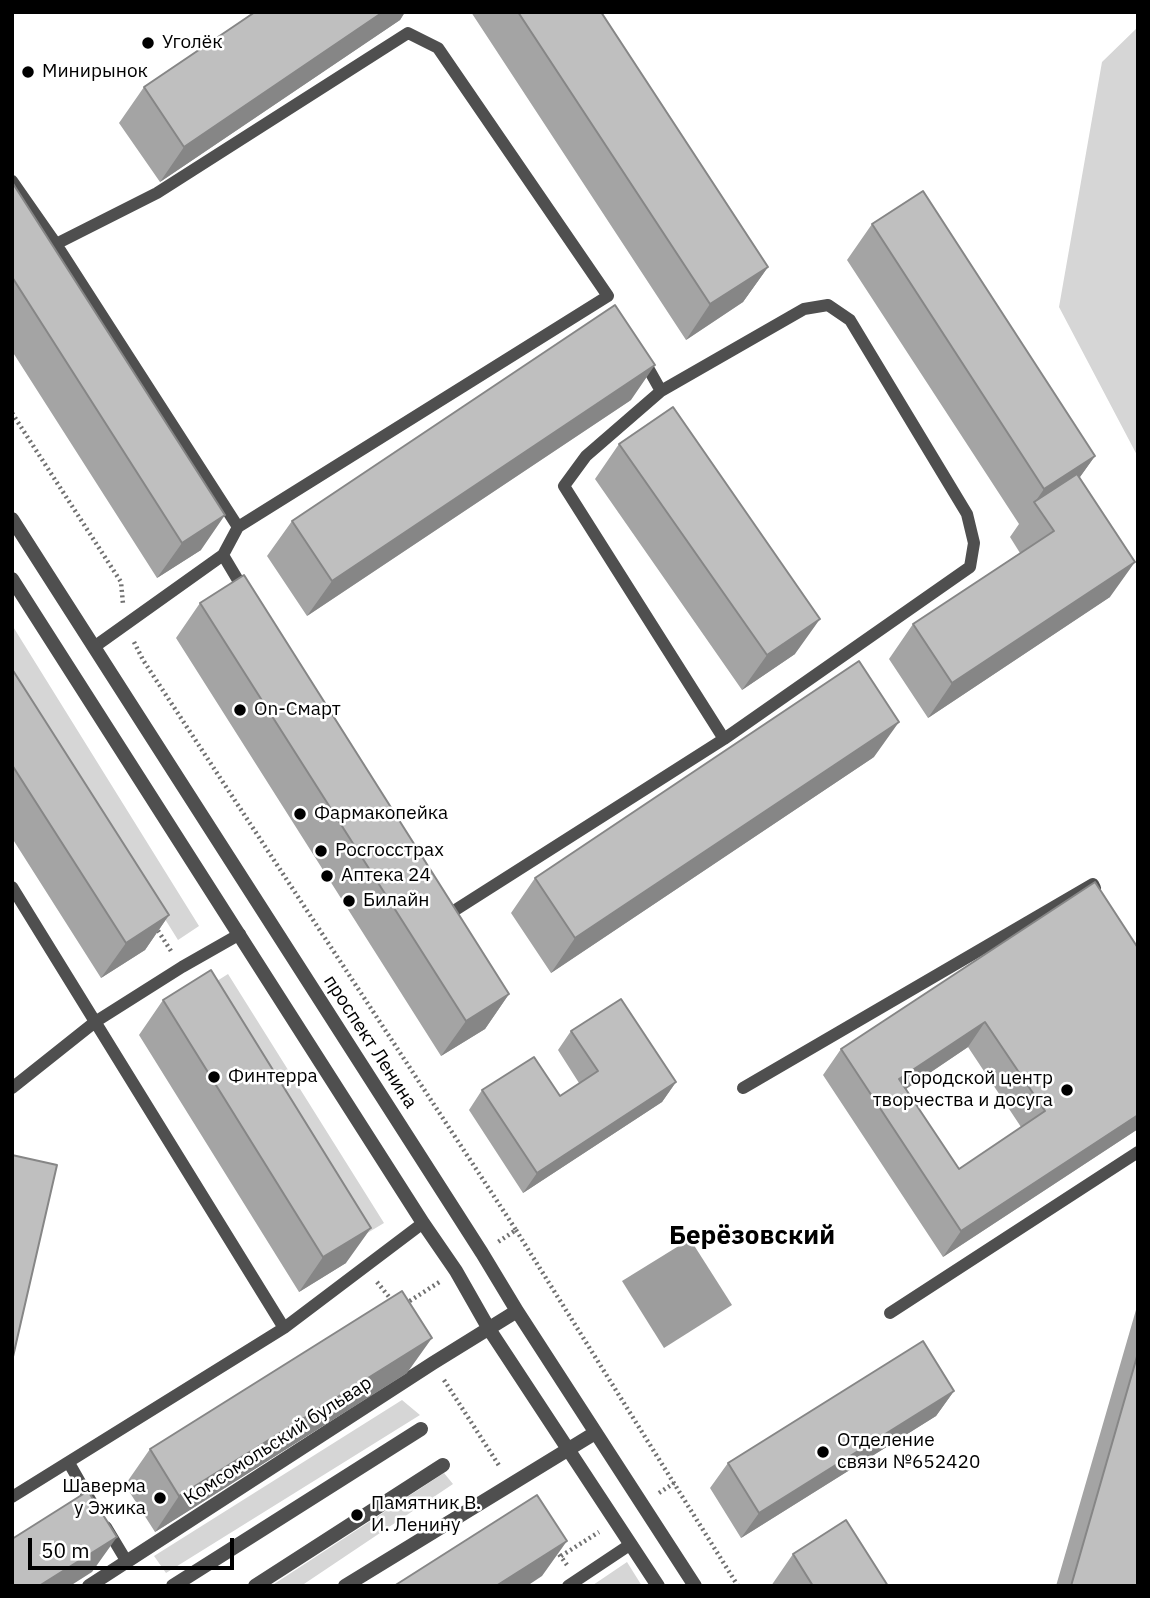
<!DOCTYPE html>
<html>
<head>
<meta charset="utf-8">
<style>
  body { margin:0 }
  #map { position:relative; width:1150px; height:1598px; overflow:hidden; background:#fff; font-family:"IBM Plex Sans",sans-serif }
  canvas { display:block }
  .frame { position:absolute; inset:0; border:14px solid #000; pointer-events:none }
  .scale { position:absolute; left:28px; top:1538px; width:206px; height:32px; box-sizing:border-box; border:4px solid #000; border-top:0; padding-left:9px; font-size:21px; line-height:24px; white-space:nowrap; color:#000; -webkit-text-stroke:5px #fff; paint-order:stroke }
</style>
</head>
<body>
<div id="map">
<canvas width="1150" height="1598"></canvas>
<div class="frame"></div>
<div class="scale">50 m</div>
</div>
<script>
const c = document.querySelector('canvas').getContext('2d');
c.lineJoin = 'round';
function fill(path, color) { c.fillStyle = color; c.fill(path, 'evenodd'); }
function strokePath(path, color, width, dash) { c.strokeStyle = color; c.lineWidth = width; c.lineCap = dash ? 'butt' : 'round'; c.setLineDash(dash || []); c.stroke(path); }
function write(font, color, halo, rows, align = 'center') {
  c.font = font + ' "IBM Plex Sans",sans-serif'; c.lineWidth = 5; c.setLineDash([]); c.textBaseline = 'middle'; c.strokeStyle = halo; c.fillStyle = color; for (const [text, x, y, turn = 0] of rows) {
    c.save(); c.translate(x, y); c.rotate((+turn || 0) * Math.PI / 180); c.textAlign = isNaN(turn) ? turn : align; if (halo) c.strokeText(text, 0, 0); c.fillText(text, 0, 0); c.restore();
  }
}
fill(new Path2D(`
  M1138 27V457L1059 307 1102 62Z
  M12 625 199 926 178 940 12 673Z
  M228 974 384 1223 364 1235 209 986Z
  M402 1400 420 1415 166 1573 154 1556Z
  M444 1473 453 1484 301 1586H271Z
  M627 1562 642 1586H593V1585Z`), '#d6d6d6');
fill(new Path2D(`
  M690 1239 732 1305 664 1348 622 1281Z`), '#9d9d9d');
strokePath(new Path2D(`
  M12 413 121 582 123 604
  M134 642 143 660 516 1230 498 1242
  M155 926 171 951
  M516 1230 738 1586
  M377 1282 394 1303
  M405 1304 441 1281
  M444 1380 500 1467
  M659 1493 674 1483
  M556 1550 567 1565
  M561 1556 599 1532`), '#717171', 4.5, [2, 3.5]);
strokePath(new Path2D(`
  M12 181 56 244 238 527
  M56 244 157 193 408 33 438 48 608 296 238 527 223 555
  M643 359 661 391 804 309 828 305 850 320 967 514 974 543 970 567 724 739
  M94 647 223 555 245 592
  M12 887 284 1328 423 1223
  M444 906 449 914 724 739 564 486 586 456 661 391
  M12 1088 95 1022 182 967 240 934
  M743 1088 1093 884 1095 888
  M890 1313 1138 1152
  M69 1463 93 1505
  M12 1497 284 1328
  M106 1527 127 1562
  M568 1586 631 1544`), '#4f4f4f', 12);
strokePath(new Path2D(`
  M12 519 482 1253 517 1311 695 1586
  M12 579 423 1223 456 1271 489 1329 658 1586
  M89 1586 433 1363 517 1311
  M173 1586 421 1429
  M255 1586 443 1465
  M345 1586 595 1433`), '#4f4f4f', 14);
fill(new Path2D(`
  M255 12H405L400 20 160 182 119 123 144 87Z
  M471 12H601L768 267 743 302 686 340Z
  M12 182 201 550 157 578 12 351Z
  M872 224 1095 456 1079 478 1110 597 928 718 889 659 913 624 1020 553 1010 537 1019 524 847 260Z
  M631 400 307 616 267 556 292 521Z
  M619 444 795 654 742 690 595 479Z
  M200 603 509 994 485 1029 441 1056 176 638Z
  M12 669 169 915 145 950 101 978 12 838Z
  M874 757 551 973 511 913 535 878Z
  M1095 882 1138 1129 943 1257 823 1075 841 1049ZM968 1047 1021 1127 959 1169 906 1089Z
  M163 1000 346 1263 299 1292 139 1035Z
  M571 1031 676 1082 662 1102 523 1193 469 1110 482 1090 560 1096 579 1083 558 1050Z
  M1138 1303V1586H1056Z
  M407 1373 155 1532 125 1485 150 1449Z
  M954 1391 936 1416 741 1538 710 1488 728 1463Z
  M793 1554 888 1586H771Z`), '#a4a4a4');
fill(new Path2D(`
  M383 12H405L400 20 160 182 184 147Z
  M768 267 743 302 686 340 710 304Z
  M655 365 631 400 307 616 332 581Z
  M1095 456 1070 491 1035 502 1044 489Z
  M225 515 201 550 157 578 182 543Z
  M1135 562 1110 597 928 718 952 683Z
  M820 619 795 654 742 690 767 655Z
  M899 722 874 757 551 973 575 938Z
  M169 915 145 950 101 978 126 943Z
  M509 994 485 1029 441 1056 466 1021Z
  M985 1022 968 1047 882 1105 899 1079Z
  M676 1082 662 1102 523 1193 537 1173Z
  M1138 1115V1129L943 1257 961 1231Z
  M371 1228 346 1263 299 1292 323 1257Z
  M432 1338 407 1373 155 1532 179 1496Z
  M954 1391 936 1416 741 1538 759 1513Z
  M117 1537 92 1572 70 1586H39Z
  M567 1541 542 1576 527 1586H496Z`), '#868686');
const building = new Path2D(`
  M255 12H383L184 147 144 87Z
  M518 12H601L768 267 710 304Z
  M12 182 225 515 182 543 12 277Z
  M923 191 1095 456 1044 489 872 224Z
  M615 305 655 365 332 581 292 521Z
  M673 407 820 619 767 655 619 444Z
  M1077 474 1135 562 952 683 913 624 1054 531 1034 502Z
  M244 575 509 994 466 1021 200 603Z
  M859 661 899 722 575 938 535 878Z
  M12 669 169 915 126 943 12 765Z
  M1095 882 1138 948V1115L961 1231 841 1049ZM985 1022 1045 1111 959 1169 899 1079Z
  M211 970 371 1228 323 1257 163 1000Z
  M621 999 676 1082 537 1173 482 1090 534 1057 560 1096 598 1071 571 1031Z
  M12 1155 57 1165 12 1361Z
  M402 1291 432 1338 179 1496 150 1449Z
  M923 1341 954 1391 759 1513 728 1463Z
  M1138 1353V1586H1071Z
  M88 1491 117 1537 39 1586H12V1539Z
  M537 1495 567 1541 496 1586H394Z
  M846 1520 888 1586H813L793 1554Z`);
fill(building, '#bfbfbf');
strokePath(building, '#868686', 2);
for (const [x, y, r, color] of [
  [148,43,7,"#000"],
  [28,72,7,"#000"],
  [240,710,7,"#000"],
  [300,814,7,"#000"],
  [321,851,7,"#000"],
  [327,876,7,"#000"],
  [349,901,7,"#000"],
  [214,1077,7,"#000"],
  [1067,1090,7,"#000"],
  [823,1452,7,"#000"],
  [160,1498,7,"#000"],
  [357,1515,7,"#000"]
]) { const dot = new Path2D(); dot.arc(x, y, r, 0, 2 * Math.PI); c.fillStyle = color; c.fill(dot); strokePath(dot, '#fff', 2.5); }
write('19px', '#000', '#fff', [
  ["Уголёк",162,43],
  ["Минирынок",42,72],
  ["On-Смарт",254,710],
  ["Фармакопейка",314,814],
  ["Росгосстрах",335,851],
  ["Аптека 24",341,876],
  ["Билайн",363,901],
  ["Финтерра",228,1077],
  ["Городской центр",1053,1079,"right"],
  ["творчества и досуга",1053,1101,"right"],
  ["Отделение",837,1441],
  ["связи №652420",837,1463],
  ["Шаверма",146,1487,"right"],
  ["у Эжика",146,1509,"right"],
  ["Памятник В.",371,1504],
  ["И. Ленину",371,1526]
], 'left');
write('19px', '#000', '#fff', [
  ["проспект Ленина",370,1042,57],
  ["Комсомольский бульвар",278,1441,-33]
]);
write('bold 26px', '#000', '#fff', [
  ["Берёзовский",752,1236]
]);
</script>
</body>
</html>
